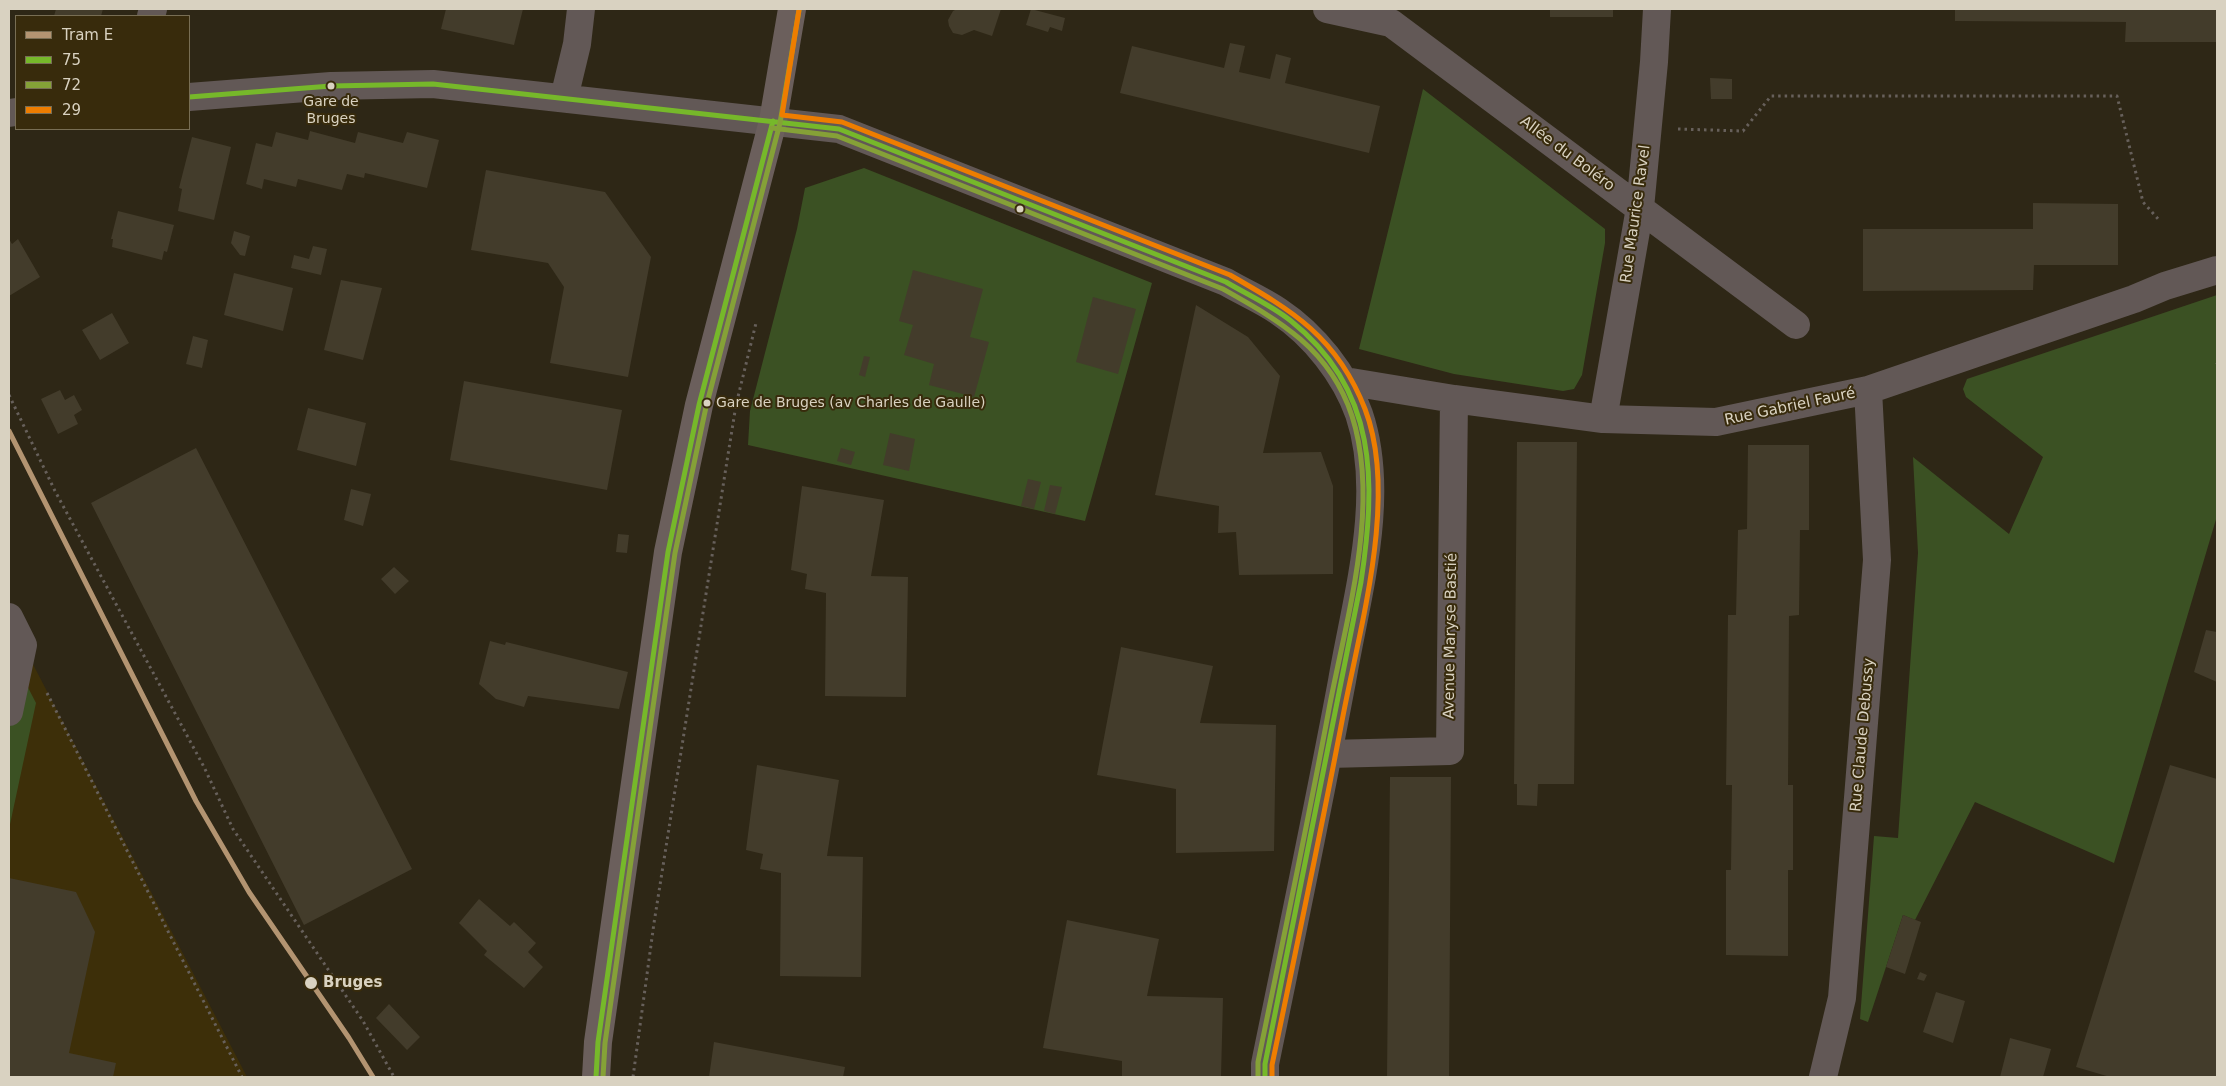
<!DOCTYPE html>
<html>
<head>
<meta charset="utf-8">
<style>
  body { margin:0 }
  #map { position:relative; width:2226px; height:1086px; overflow:hidden; background:#2e2716; font-family:"DejaVu Sans",sans-serif }
  canvas { display:block }
  .frame { position:absolute; inset:0; border:10px solid #d9d2c1; pointer-events:none }
  .legend { position:absolute; left:15px; top:15px; width:175px; height:115px; box-sizing:border-box; background:#382b0c; border:1px solid #786e54; margin:0; padding:6px 9px; list-style:none; font-size:15px; color:#d9d2c1 }
  .legend li { display:flex; align-items:center; gap:10px; height:25px }
  .legend b { width:25px; border:1px solid #786e54 }
</style>
</head>
<body>
<div id="map">
<canvas width="2226" height="1086"></canvas>
<div class="frame"></div>
<ul class="legend">
<li><b style="height:6px;background:#b39471"></b>Tram E</li>
<li><b style="height:6px;background:#76b82a"></b>75</li>
<li><b style="height:6px;background:#85a137"></b>72</li>
<li><b style="height:6px;background:#ee7d00"></b>29</li>
</ul>
</div>
<script>
const c = document.querySelector('canvas').getContext('2d');
c.lineJoin = 'round';
function fill(path, color) { c.fillStyle = color; c.fill(path, 'evenodd'); }
function strokePath(path, color, width, dash) { c.strokeStyle = color; c.lineWidth = width; c.lineCap = dash ? 'butt' : 'round'; c.setLineDash(dash || []); c.stroke(path); }
function write(font, color, halo, rows, align = 'center') {
  c.font = font + ' "DejaVu Sans",sans-serif'; c.lineWidth = 4; c.setLineDash([]); c.textBaseline = 'middle'; c.strokeStyle = halo; c.fillStyle = color; for (const [text, x, y, turn = 0] of rows) {
    c.save(); c.translate(x, y); c.rotate((+turn || 0) * Math.PI / 180); c.textAlign = isNaN(turn) ? turn : align; if (halo) c.strokeText(text, 0, 0); c.fillText(text, 0, 0); c.restore();
  }
}
fill(new Path2D(`
  M23 645 247 1077H9V712Z`), '#3d2f09');
fill(new Path2D(`
  M1423 89 1605 229V243L1582 375 1574 389 1563 391 1454 374 1359 349Z
  M864 168 1152 283 1085 521 748 445 750 411 797 229 805 188Z
  M2217 295V516L2114 863 1975 802 1915 920 1903 915 1868 1022 1860 1019 1874 836 1898 838 1918 553 1913 457 2009 534 2043 457 1966 397 1963 389 1967 379Z
  M18 668 36 703 9 829V711Z`), '#3b5123');
fill(new Path2D(`
  M56 9H103L101 16H54Z
  M446 9H523L514 45 441 29Z
  M957 9H1001L992 36 974 30 962 35 953 33 949 26 948 20 953 11Z
  M1031 9 1065 18 1062 31 1050 27 1048 32 1026 25Z
  M1550 9H1613V17H1550Z
  M1955 9H2217V42H2125L2126 22 1955 21Z
  M1230 43 1245 46 1239 72 1270 79 1276 54 1291 58 1285 83 1380 106 1369 153 1120 93 1132 46 1224 68Z
  M1710 78 1732 79V99H1711Z
  M310 131 355 143 358 132 403 143 407 132 439 140 427 188 365 173 364 178 347 174 342 190 298 179 296 187 264 179 262 189 246 184 256 143 272 147 276 132 308 140Z
  M192 137 231 147 214 220 178 211 182 189 179 188Z
  M486 170 605 192 651 257 628 377 550 363 564 287 548 263 471 250Z
  M2033 203 2118 204V265H2034L2033 290 1863 291V229H2033Z
  M118 211 174 225 167 252 164 251 162 260 112 247 113 239H111Z
  M234 231 250 236 245 256 240 255 231 243Z
  M9 239 12 244 18 239 40 277 9 296Z
  M313 246 327 249 321 275 291 268 294 255 309 259Z
  M913 270 983 289 970 337 989 342 974 397 929 385 934 364 904 355 913 325 899 321Z
  M234 273 293 288 283 331 224 315Z
  M341 280 382 288 363 360 324 350Z
  M1093 297 1136 309 1118 374 1076 362Z
  M1196 305 1248 337 1280 376 1263 453 1321 452 1333 486V574L1239 575 1236 532 1218 533 1219 506 1155 495Z
  M112 313 129 343 100 360 82 330Z
  M193 336 208 340 202 368 186 364Z
  M864 356 870 357 865 377 859 375Z
  M464 381 622 410 607 490 450 460Z
  M60 390 65 400 74 395 82 410 74 415 78 424 58 434 41 399Z
  M308 408 366 423 356 466 297 450Z
  M890 433 915 439 909 471 883 465Z
  M1517 442H1577L1574 784H1538L1537 806 1517 805V784H1514Z
  M1748 445H1809V530H1800L1799 615 1789 616 1788 785H1793V870H1788V956L1726 955V870H1731L1732 785H1726L1728 615H1736L1738 530 1747 529Z
  M196 448 412 869 304 925 91 503Z
  M841 448 855 452 851 465 837 461Z
  M1028 479 1041 482 1034 509 1021 506Z
  M1050 485 1062 487 1055 514 1044 511Z
  M802 486 884 500 871 576 908 577 906 697 825 696 826 593 805 589 807 574 791 570Z
  M351 489 371 494 363 526 344 520Z
  M618 534 629 535 627 553 616 552Z
  M394 567 409 581 395 594 381 579Z
  M2206 630 2217 632V682L2194 672Z
  M490 641 505 645 506 642 628 672 619 709 528 696 524 707 496 699 479 684Z
  M1121 647 1213 666 1200 723 1276 725 1274 851 1176 853V789L1097 775Z
  M757 765 839 780 827 856 863 857 861 977 780 976 781 873 760 869 763 854 746 850Z
  M2170 765 2217 779V1077H2110L2076 1067Z
  M1390 777H1451L1449 1077H1387Z
  M9 878 76 892 95 932 69 1053 116 1063 113 1077H9Z
  M479 899 510 926 514 922 536 943 528 952 543 967 524 988 484 955 487 951 459 923Z
  M1903 915 1921 922 1905 974 1886 967Z
  M1067 920 1159 939 1147 996 1223 998 1221 1077H1122V1061L1043 1048Z
  M1920 972 1927 975 1924 981 1917 979Z
  M1936 992 1965 1001 1953 1043 1923 1032Z
  M389 1004 420 1037 407 1050 376 1018Z
  M2010 1038 2051 1049 2043 1077H2000Z
  M714 1042 845 1067 843 1077H709Z`), '#433c2b');
strokePath(new Path2D(`
  M1678 129 1743 131 1771 96H2117L2143 202 2159 220
  M2217 364V363
  M9 395 55 491 204 767 233 829 363 1021 394 1077
  M47 693 242 1077
  M633 1077 654 923 727 461 736 405 756 323`), '#67605b', 3, [2.5, 4]);
strokePath(new Path2D(`
  M1327 9 1391 23 1796 325
  M151 16 153 9
  M189 97 331 86 433 84 839 129 1226 282C1243 292 1262 300 1278 311 1314 335 1345 374 1359 414 1387 497 1356 598 1342 681 1318 809 1291 937 1265 1064V1077
  M564 98 577 44 581 9
  M9 113 16 112
  M1345 381 1454 399 1603 419 1716 422 1868 390 2134 299 2165 286 2217 270
  M1603 419 1640 208 1654 62 1657 9
  M9 617 23 645 9 712
  M1328 754 1450 751 1454 399
  M1823 1077 1842 998 1877 560 1868 390`), '#625856', 28);
strokePath(new Path2D(`
  M596 1077 598 1042 668 552 699 405 773 121 792 9`), '#6b5f5c', 28);
strokePath(new Path2D(`
  M189 97 331 86 433 84 839 129 1226 282C1248 295 1271 305 1291 321 1378 390 1376 482 1361 582L1265 1064V1077
  M596 1077 598 1042 668 552 699 405 773 121`), '#76b82a', 5);
strokePath(new Path2D(`
  M772 128 837 136 1223 289C1280 321 1330 349 1352 416 1381 506 1346 619 1329 709 1307 827 1282 945 1258 1062V1077
  M603 1077 605 1043 675 553 706 407 780 123 799 10`), '#85a137', 5);
strokePath(new Path2D(`
  M799 10 782 115 842 122 1230 275C1293 311 1337 337 1365 409 1399 497 1359 630 1342 721 1320 836 1296 950 1272 1065V1077`), '#ee7d00', 5);
strokePath(new Path2D(`
  M9 431 196 801 249 892 349 1038 373 1077`), '#b39471', 5);
for (const [x, y, r, color] of [
  [331,86,4.5,"#d9d2c1"],
  [1020,209,4.5,"#d9d2c1"],
  [707,403,4.5,"#d9d2c1"],
  [311,983,7,"#d9d2c1"]
]) { const dot = new Path2D(); dot.arc(x, y, r, 0, 2 * Math.PI); c.fillStyle = color; c.fill(dot); strokePath(dot, '#382b0c', 2); }
write('14px', '#d9d2c1', '#382b0c', [
  ["Gare de",331,102],
  ["Bruges",331,119],
  ["Gare de Bruges (av Charles de Gaulle)",716,403,"left"]
]);
write('15px', '#d9d2c1', '#382b0c', [
  ["Allée du Boléro",1567,154,37],
  ["Rue Maurice Ravel",1636,214,-82],
  ["Rue Gabriel Fauré",1790,407,-12],
  ["Avenue Maryse Bastié",1451,636,-89],
  ["Rue Claude Debussy",1863,735,-85]
]);
write('bold 15px', '#d9d2c1', '#382b0c', [
  ["Bruges",323,983]
], 'left');
</script>
</body>
</html>
